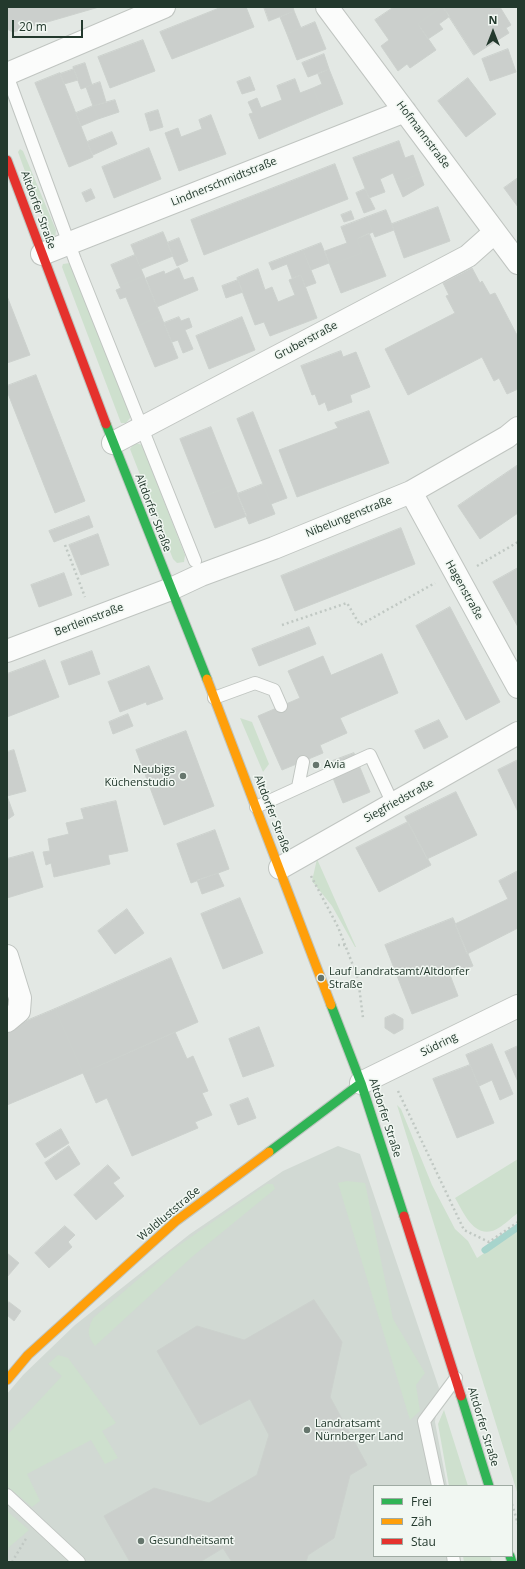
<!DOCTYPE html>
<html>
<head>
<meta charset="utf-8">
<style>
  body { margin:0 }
  #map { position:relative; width:525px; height:1569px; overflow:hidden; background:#e3e8e4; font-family:"Open Sans",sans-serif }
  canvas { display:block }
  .frame { position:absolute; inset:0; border:8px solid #23392d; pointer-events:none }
  .legend { position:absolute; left:373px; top:1485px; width:140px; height:72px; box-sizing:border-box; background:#f1f7f2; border:1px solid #9faba3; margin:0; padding:5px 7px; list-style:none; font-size:12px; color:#23392d }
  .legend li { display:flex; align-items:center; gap:8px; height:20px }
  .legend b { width:20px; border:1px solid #9faba3 }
  .north { position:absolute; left:473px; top:12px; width:40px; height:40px; -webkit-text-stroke:3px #f1f7f2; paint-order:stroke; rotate:0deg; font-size:11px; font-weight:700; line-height:16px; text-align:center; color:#23392d }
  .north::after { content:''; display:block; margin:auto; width:14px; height:18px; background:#23392d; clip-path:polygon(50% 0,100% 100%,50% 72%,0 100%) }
  .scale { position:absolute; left:12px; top:20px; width:71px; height:18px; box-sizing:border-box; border:2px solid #23392d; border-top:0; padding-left:5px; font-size:12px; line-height:14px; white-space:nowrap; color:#23392d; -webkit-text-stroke:3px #f1f7f2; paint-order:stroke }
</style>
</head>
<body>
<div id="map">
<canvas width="525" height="1569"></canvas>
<div class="frame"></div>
<ul class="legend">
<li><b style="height:5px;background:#30b455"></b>Frei</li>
<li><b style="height:5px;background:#ff9f0a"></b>Zäh</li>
<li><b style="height:5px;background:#e5322d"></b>Stau</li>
</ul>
<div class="north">N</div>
<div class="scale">20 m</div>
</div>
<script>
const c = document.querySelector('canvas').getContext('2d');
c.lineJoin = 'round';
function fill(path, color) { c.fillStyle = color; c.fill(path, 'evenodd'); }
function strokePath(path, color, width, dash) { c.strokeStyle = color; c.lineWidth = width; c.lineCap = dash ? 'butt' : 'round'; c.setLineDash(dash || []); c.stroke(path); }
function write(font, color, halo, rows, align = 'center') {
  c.font = font + ' "Open Sans",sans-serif'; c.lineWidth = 3; c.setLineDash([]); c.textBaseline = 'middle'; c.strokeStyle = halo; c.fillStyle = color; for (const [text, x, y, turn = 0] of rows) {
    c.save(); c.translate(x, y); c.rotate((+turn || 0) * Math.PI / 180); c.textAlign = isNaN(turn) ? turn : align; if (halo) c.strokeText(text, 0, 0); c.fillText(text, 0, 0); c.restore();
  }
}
fill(new Path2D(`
  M338 1146 360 1154 439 1388 435 1422 447 1486H374V1556H460L461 1562H7V1394L23 1375 75 1325 190 1234 283 1171Z`), '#d1d9d3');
fill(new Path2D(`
  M20 149 23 151 56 230 55 239 48 235 18 152Z
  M70 263 130 409V418L126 423H121L62 267 63 264Z
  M136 443 142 445 185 555 184 562 177 563 173 559 130 449 133 445Z
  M240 718 252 722 269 764 263 772Z
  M317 859 356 947H355L332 906 312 881Z
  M397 1105 401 1109 432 1185 455 1229 468 1241 477 1258 518 1230V1495Z
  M518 1159V1213C512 1217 499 1230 492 1231 472 1236 463 1211 455 1198Z
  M347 1181 365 1183 393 1319 425 1373 416 1385 420 1411 410 1420 338 1183Z
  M267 1184H273L275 1189 193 1256 95 1346C87 1335 87 1331 93 1318L171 1251Z
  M58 1355 68 1358 116 1423 102 1431 118 1458 105 1464 91 1440 27 1474 40 1501 32 1507 7 1486V1434H8L62 1376 48 1364Z
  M444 1410 468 1486H449L438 1424Z
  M7 1511 29 1530 8 1548Z
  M463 1556H490L492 1562H464Z`), '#cee0ce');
strokePath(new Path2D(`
  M485 1250 518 1227`), '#a7d4cc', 7);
const building = new Path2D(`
  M7 7H99L13 32 7 29Z
  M222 7H246L254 27 172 59 160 32Z
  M264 7H293L294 11 269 21Z
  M394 7H442L418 24 436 50 410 68 407 64 398 71 381 46 389 40 375 20Z
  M442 7 450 16 439 24 443 29 428 39 418 24Z
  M443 7H500L511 25 506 28 509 33 474 55Z
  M294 11 301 28 287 34 280 17Z
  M315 22 326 49 297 60 287 34Z
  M143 40 155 71 110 88 98 57Z
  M508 49 516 72 490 81 482 59Z
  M324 54 329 69 308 77 302 63Z
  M85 63 92 85 81 89 73 67Z
  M74 69 78 80 64 84 60 74Z
  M329 69 343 104 323 112 313 88 322 84 318 74Z
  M60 73 93 157 69 167 35 83Z
  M250 77 255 90 242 94 237 82Z
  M468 78 496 114 466 137 438 101Z
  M295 79 300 93 313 88 323 112 259 139 249 114 253 113 248 102 257 98 261 108 282 100 277 86Z
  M100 82 106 102 93 106 86 87Z
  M115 100 119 112 98 119 93 106Z
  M93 106 98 119 81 126 76 113Z
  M158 110 163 127 150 131 145 114Z
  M211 115 226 154 179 171 165 133 178 128 181 137 202 129 199 120Z
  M112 132 117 144 93 155 87 142Z
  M399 141 405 158 413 155 420 174 397 183 393 173 380 179 385 192 369 198 353 158Z
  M149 148 161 179 114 198 102 167Z
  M335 164 348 199 204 255 191 220Z
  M420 174 424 185 403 197 397 183Z
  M518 178V207L504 188Z
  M91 189 95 198 86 202 82 193Z
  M365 189 375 209 364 213 356 193Z
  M438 207 450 241 404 258 392 224Z
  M386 210 394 230 375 237 367 217Z
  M351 211 354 219 344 222 341 215Z
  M367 217 373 232 357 239 362 253 330 265 325 251 347 243 341 227Z
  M163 232 173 256 141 269 131 245Z
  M369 233 386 276 341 293 330 265 362 253 357 239Z
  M179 238 188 261 177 266 167 243Z
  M321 243 329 263 311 270 303 250Z
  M303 250 316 283 305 287 301 275 292 278 287 264 272 270 269 263Z
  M135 255 144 276 120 286 111 265Z
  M179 268 184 280 193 277 198 290 157 307 146 278 164 271 165 274Z
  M472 268 480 283 482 281 490 295 495 293 518 337V389L507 394 499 378 494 381 482 357 408 395 385 349 455 313 446 296 449 295 443 283Z
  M258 269 265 290 272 287 278 302 295 295 289 280 301 275 317 318 270 336 264 322 255 325 237 278Z
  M144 276 161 316 138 326 126 297 120 299 116 290 121 288 120 286Z
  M238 280 243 292 226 298 222 286Z
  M7 296 30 355 7 363Z
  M161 316 178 358 155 367 138 326Z
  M179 317 181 321 189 318 192 327 185 330 193 349 183 353 178 340 172 342 164 323Z
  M242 317 255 350 209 369 196 336Z
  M341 351 343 357 356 352 370 387 350 395 352 402 328 411 325 402 319 405 315 394 312 395 301 366Z
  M36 375 85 501 55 513 7 391V386Z
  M369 411 389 463 297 497 279 450 338 428 335 423Z
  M253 412 287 498 271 504 237 419Z
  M211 427 234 485 203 497 180 439Z
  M518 465V513L480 539 458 506Z
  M263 484 275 514 249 524 237 494Z
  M234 485 247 516 215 528 203 497Z
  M89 516 93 527 54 542 49 531Z
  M401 528 415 564 295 611 281 576Z
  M98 534 109 565 81 575 69 545Z
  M518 568V627L493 582Z
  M64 573 72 595 39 607 31 585Z
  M450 607 500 702 466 720 416 626Z
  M309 627 316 644 259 666 252 649Z
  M92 651 100 674 69 685 61 662Z
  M382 654 398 693 340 718 347 733 320 745 323 753 282 770 258 716 300 698 288 671 323 656 331 675Z
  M45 660 59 697 7 717V674Z
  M149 666 163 699 147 705 146 702 120 712 108 682Z
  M128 714 133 726 113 734 109 722Z
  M439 720 448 737 424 749 415 731Z
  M186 731 214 806 164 825 136 750Z
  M14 750 26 791 7 796V752Z
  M354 753 370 792 343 803 327 763Z
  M518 760V812L498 770Z
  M456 792 477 835 427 859 405 817Z
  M7 796 14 815 7 820Z
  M116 801 128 851 108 855 110 864 54 877 51 863 46 865 43 852 50 851 48 839 69 834 66 823 84 819 81 809Z
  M408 822 431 865 379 892 356 848Z
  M215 830 229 869 191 883 177 844Z
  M33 852 43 887 7 898V859Z
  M518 871V928L467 954 455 924 508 899 499 881Z
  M218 873 224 886 202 894 197 880Z
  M240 898 263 953 223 969 201 914Z
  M127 909 144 933 115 954 98 931Z
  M453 918 473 966 450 975 458 996 412 1014 385 945Z
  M171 958 198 1022 83 1073 55 1009Z
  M55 1009 83 1073 7 1105V1029Z
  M394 1014 403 1019V1029L394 1034 385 1028V1018Z
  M259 1027 274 1066 243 1077 229 1039Z
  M175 1032 187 1059 193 1056 208 1091 202 1093 212 1115 195 1122 198 1128 132 1156 107 1098 96 1103 83 1073Z
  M492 1044 513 1094 500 1100 492 1080 479 1086 466 1055Z
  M518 1046V1082L505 1052Z
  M470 1065 494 1123 457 1138 433 1079Z
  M248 1098 256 1118 238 1125 230 1105Z
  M61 1129 69 1143 45 1158 36 1144Z
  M69 1146 80 1164 56 1180 45 1163Z
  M108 1165 120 1178 113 1183 124 1196 96 1220 74 1195Z
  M65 1226 75 1235 68 1242 72 1247 49 1268 35 1253Z
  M7 1253 19 1263 7 1277Z
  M314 1300 342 1342 330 1397 367 1465 350 1475 334 1538 308 1555 306 1562H232L223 1548 200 1562H130L104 1516 154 1488 209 1503 257 1475 269 1435 250 1399 200 1425 157 1351 197 1326 244 1340Z
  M9 1302 21 1311 14 1321 7 1315V1304Z`);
fill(building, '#cbcfcc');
strokePath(building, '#ccd1cd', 1);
const lane = new Path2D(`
  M7 75 75 260 195 561
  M214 698 255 683 274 690 281 706
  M298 787 303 762
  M256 807 370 755 393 804
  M438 1486 424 1421 456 1378
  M7 1495 79 1562
  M453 1556 454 1562`);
const street = new Path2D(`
  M327 7 518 263
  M7 74 164 7
  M42 254 405 111
  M113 443 468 256 495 232
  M411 492 518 687
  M7 651 171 589 201 575 274 548 411 492 507 437 518 428
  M280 868 518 733
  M7 956 20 998 19 1011 7 1021
  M361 1083 518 1006`);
const fast = new Path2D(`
  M106 424 207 679
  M331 1005 361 1083 404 1216
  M269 1152 361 1083
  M461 1396 489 1486
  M510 1556 512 1562`);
const slow = new Path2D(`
  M207 679 331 1005
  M7 1380 28 1355 176 1221 269 1152`);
const jam = new Path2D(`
  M7 160 106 424
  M404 1216 461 1396`);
strokePath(lane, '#c0c5c1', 14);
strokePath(street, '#c0c5c1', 24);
strokePath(fast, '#c0c6c1', 11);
strokePath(slow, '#c0c6c1', 11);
strokePath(jam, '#c0c6c1', 11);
strokePath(new Path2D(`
  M65 545 85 597
  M477 566 518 542
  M282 625 347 603 360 625 435 583
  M311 876 338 927 358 978 363 1018
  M338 945H345
  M398 1091 464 1230 489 1242 518 1222
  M512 1504 518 1524
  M12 1562 27 1537`), '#c0c8c3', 2.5, [2, 3]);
strokePath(lane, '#fbfcfb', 12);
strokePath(street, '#fbfcfb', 22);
strokePath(fast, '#30b455', 9);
strokePath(slow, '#ff9f0a', 9);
strokePath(jam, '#e5322d', 9);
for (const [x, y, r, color] of [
  [316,765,4,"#66766d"],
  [183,776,4,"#66766d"],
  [321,978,4,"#66766d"],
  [307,1430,4,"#66766d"],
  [141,1541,4,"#66766d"]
]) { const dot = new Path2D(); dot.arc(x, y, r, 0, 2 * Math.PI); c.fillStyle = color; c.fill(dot); strokePath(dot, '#f1f7f2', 1.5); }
write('11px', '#23392d', '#f1f7f2', [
  ["Hofmannstraße",423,135,53],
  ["Lindnerschmidtstraße",224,182,-22],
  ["Altdorfer Straße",38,210,70],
  ["Gruberstraße",306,341,-28],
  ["Altdorfer Straße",153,513,69],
  ["Nibelungenstraße",349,517,-22],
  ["Hagenstraße",464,590,61],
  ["Bertleinstraße",89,620,-21],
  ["Siegfriedstraße",399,801,-29],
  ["Altdorfer Straße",272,814,69],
  ["Südring",439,1045,-26],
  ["Altdorfer Straße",385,1118,72],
  ["Waldluststraße",169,1214,-40],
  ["Altdorfer Straße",483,1427,73]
]);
write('11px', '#23392d', '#f1f7f2', [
  ["Avia",324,765],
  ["Neubigs",175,770,"right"],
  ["Küchenstudio",175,783,"right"],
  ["Lauf Landratsamt/Altdorfer",329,972],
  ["Straße",329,985],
  ["Landratsamt",315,1424],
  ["Nürnberger Land",315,1437],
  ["Gesundheitsamt",149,1541]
], 'left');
</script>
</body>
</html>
